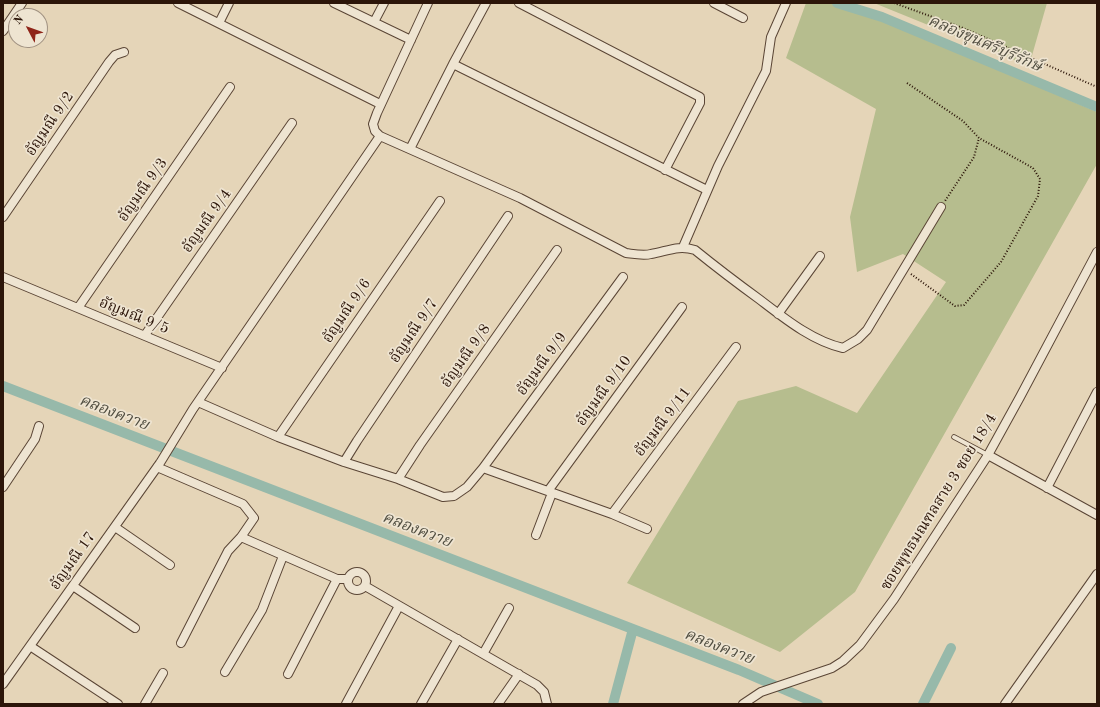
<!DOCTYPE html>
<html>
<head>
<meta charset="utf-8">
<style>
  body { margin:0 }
  #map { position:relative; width:1100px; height:707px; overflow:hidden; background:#e5d5b8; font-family:"Old Standard TT",serif }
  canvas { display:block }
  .frame { position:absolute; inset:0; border:4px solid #2c1509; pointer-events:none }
  .north { position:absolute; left:8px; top:8px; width:40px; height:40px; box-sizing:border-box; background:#eee4d1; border:1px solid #a09181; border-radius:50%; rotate:311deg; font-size:11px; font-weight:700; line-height:16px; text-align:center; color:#2c1509 }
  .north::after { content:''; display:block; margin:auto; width:14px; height:18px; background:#8f2418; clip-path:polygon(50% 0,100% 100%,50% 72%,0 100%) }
</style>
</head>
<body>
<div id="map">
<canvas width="1100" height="707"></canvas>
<div class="frame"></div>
<div class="north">N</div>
</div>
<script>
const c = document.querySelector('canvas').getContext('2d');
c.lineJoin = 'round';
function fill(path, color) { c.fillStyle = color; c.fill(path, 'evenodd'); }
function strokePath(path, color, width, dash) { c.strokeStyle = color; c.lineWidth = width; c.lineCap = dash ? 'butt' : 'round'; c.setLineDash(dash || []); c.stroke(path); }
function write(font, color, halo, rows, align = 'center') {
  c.font = font + ' "Old Standard TT","Noto Serif Thai",serif'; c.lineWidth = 3.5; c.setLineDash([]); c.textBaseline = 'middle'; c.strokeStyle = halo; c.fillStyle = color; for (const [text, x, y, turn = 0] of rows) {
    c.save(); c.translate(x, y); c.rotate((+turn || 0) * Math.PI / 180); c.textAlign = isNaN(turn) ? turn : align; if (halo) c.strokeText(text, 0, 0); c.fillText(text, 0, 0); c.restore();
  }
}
fill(new Path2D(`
  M806 3H843L1097 112V164L855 592 780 652 627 583 738 401 796 386 857 413 946 282 903 254 857 272 850 217 876 109 786 58Z
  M874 3H1047L1029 66Z`), '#b6bd8e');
strokePath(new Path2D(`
  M837 3 882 17 1097 107
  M3 386 739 670 818 704
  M613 704 633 629
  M923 704 951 648`), '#97b9aa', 10);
const service = new Path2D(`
  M954 437 988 455`);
const minor = new Path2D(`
  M178 3 380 104
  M334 3 411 40
  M428 3 377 113 373 124 375 131 380 136 520 198 626 253C634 254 643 256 651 254 668 251 678 245 695 250 716 267 737 283 759 299 784 318 812 341 843 348L858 339 867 330 941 207
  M519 3 700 97V103L665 170
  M714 3 743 18
  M374 22 384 3
  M219 23 229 3
  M3 31 22 3
  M453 64 707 190
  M410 149 453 64 486 3
  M3 217 109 62 115 55 124 52
  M683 247 718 166 766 71 771 37 786 3
  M3 277 222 368
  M78 308 230 87
  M778 314 820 256
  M145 335 292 123
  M198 402 278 437 344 462 398 479 443 497 454 496 467 487 483 468 612 514 647 529
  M278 437 440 201
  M988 455 1097 515
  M344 462 357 441 508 216
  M157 467 243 504 254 518 241 537 337 579H348
  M483 468 623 277
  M398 479 420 445 557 250
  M3 487 35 439 39 426
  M1047 488 1097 392
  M548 491 682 307
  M612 514 736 347
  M115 527 170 565
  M536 535 552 493
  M348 581a9 9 0 1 1 18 0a9 9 0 1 1-18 0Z
  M73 586 135 628
  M365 586 537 685 544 692 547 704
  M181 643 228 551 241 537
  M30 646 118 704
  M483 654 509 608
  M225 672 262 610 283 556
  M288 674 337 579
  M3 684 160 463 193 409 380 136
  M145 704 163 673
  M346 704 399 606
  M421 704 458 639
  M498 704 519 674
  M743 704 761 692 832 668 843 661 860 645 894 599 988 455 1020 397 1097 252
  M1005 704 1097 574`);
strokePath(service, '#5a4535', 5.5);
strokePath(minor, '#5a4535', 10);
strokePath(new Path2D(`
  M894 3 963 28 1097 87
  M907 83 963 121 979 138 974 157 945 201
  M911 274 955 306 964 305 1001 262 1038 196 1040 179 1033 168 979 138`), '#2c1509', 2, [1, 2]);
strokePath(service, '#eee4d1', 4);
strokePath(minor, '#eee4d1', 8);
write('15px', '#2c1509', '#eee4d1', [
  ["อัญมณี 9/2",50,124,-56],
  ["อัญมณี 9/3",143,190,-55],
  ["อัญมณี 9/4",207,221,-55],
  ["อัญมณี 9/6",347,311,-56],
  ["อัญมณี 9/5",134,316,22],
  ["อัญมณี 9/7",414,331,-56],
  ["อัญมณี 9/8",466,356,-55],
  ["อัญมณี 9/9",542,364,-54],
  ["อัญมณี 9/10",604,391,-54],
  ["อัญมณี 9/11",663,422,-53],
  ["ซอยพุทธมณฑลสาย 3 ซอย 18/4",939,502,-58],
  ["อัญมณี 17",73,561,-55]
]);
write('italic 16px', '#514e41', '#eee4d1', [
  ["คลองขุนศรีบุรีรักษ์",985,44,23],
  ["คลองควาย",114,413,21],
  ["คลองควาย",417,530,21],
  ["คลองควาย",719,647,21]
]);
</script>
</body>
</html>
